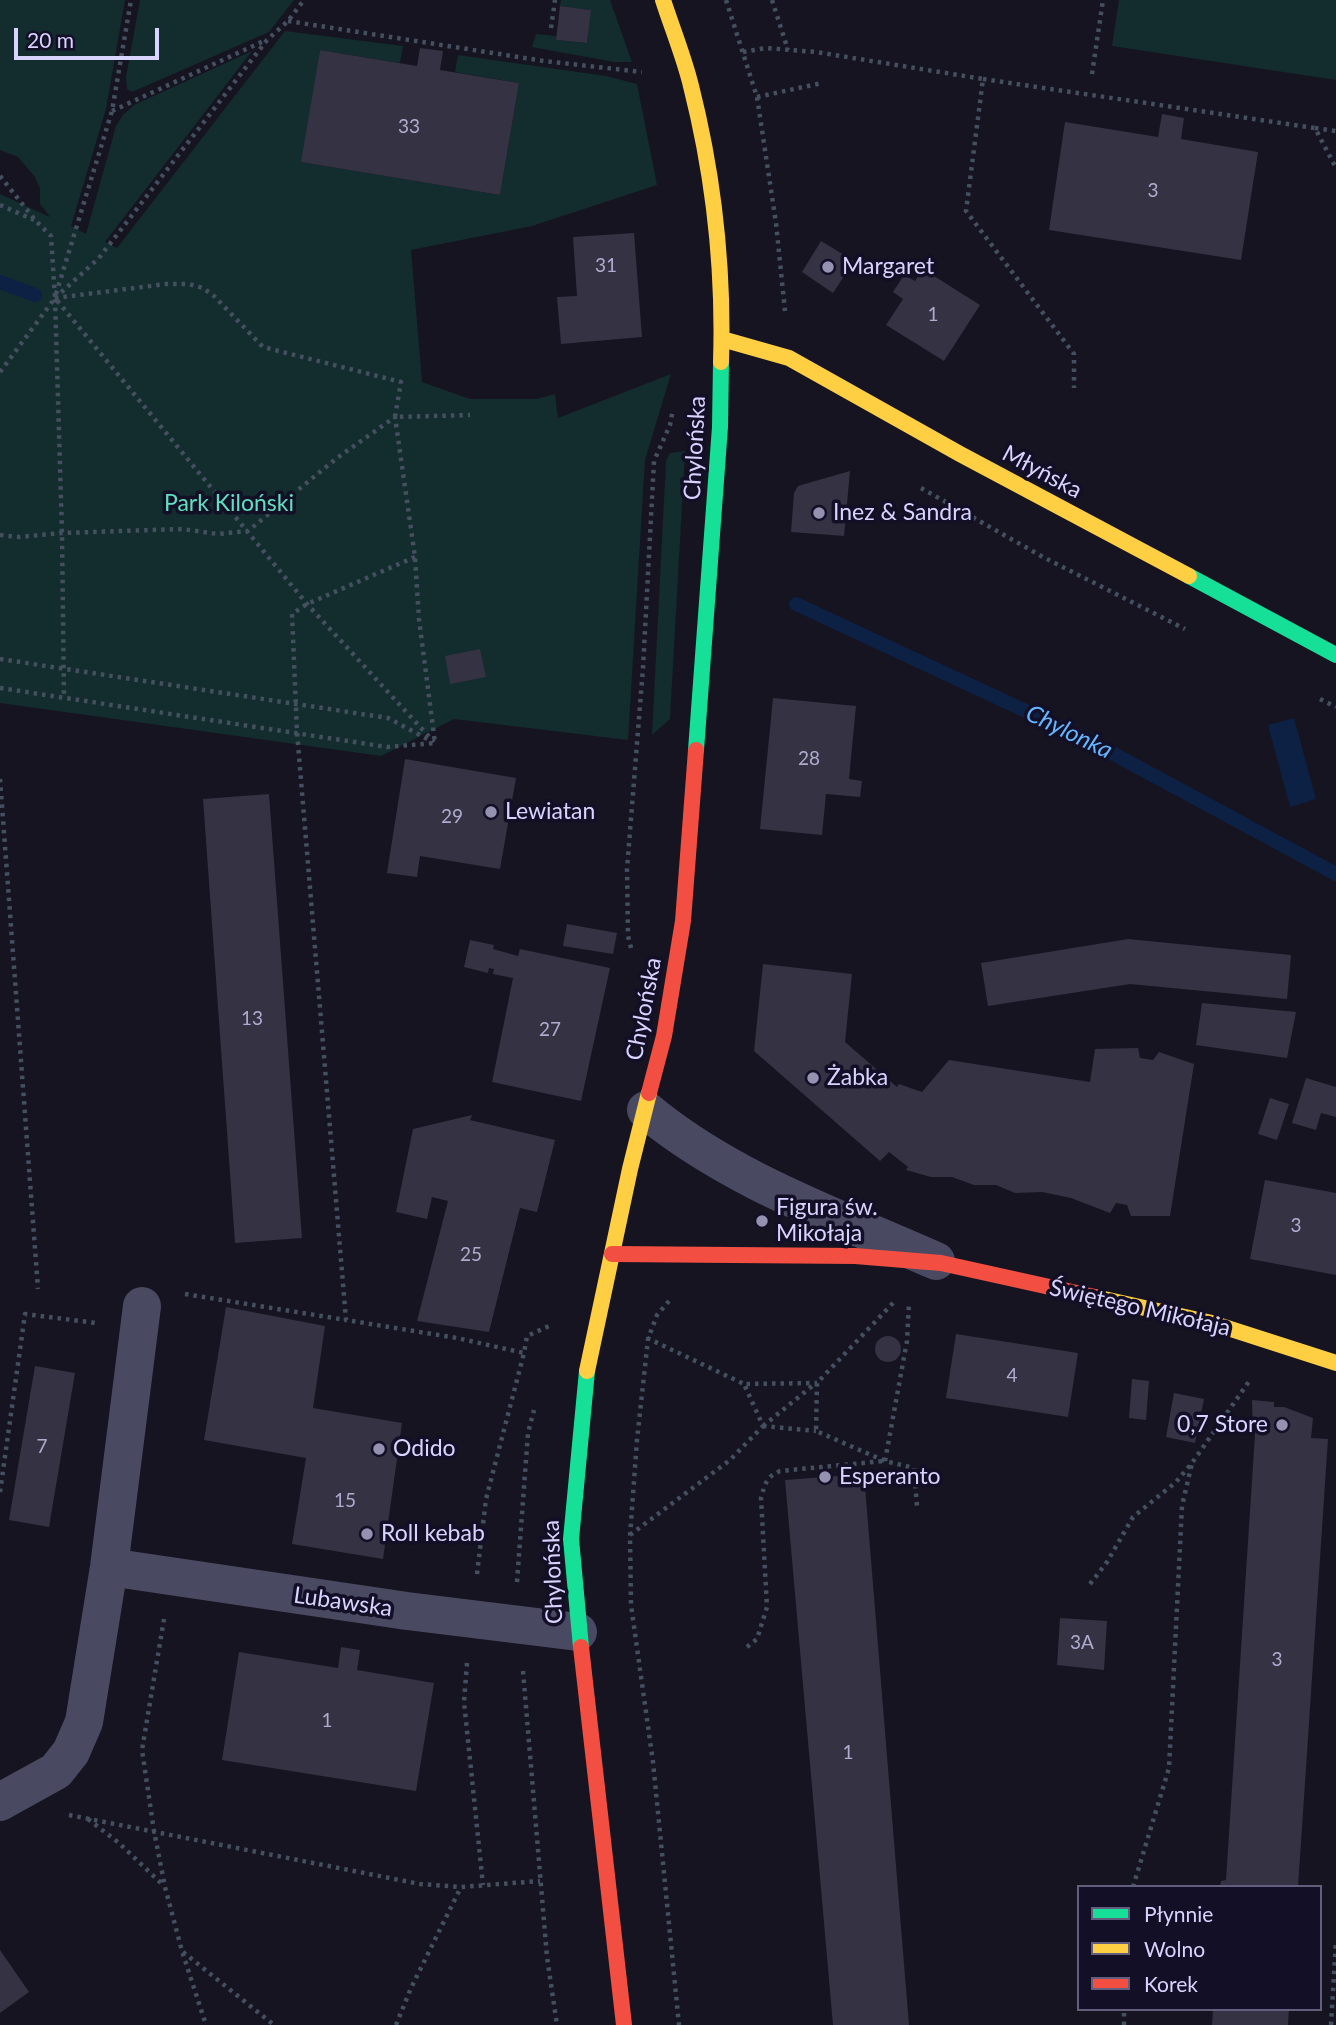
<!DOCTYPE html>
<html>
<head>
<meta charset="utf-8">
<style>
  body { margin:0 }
  #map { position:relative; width:1336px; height:2025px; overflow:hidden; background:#161421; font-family:Lato,sans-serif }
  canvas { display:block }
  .legend { position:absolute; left:1077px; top:1885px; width:245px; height:126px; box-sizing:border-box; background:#130f26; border:2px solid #625e7d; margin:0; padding:9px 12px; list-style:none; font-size:21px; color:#d9d4ff }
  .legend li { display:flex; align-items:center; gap:14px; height:35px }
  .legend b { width:35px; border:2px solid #625e7d }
  .scale { position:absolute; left:14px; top:28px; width:145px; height:32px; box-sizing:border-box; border:4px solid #d9d4ff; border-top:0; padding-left:9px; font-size:21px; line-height:24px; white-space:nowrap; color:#d9d4ff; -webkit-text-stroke:5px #130f26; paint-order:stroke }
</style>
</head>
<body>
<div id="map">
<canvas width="1336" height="2025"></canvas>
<ul class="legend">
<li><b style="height:9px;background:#16e098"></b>Płynnie</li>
<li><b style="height:9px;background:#ffcf43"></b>Wolno</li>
<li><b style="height:9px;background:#f24e42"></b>Korek</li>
</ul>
<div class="scale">20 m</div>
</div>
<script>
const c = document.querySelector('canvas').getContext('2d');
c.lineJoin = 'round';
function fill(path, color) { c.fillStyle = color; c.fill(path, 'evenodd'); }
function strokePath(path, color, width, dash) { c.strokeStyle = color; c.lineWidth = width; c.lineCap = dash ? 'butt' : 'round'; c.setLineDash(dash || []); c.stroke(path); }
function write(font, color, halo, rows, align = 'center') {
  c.font = font + ' Lato,sans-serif'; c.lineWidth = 7; c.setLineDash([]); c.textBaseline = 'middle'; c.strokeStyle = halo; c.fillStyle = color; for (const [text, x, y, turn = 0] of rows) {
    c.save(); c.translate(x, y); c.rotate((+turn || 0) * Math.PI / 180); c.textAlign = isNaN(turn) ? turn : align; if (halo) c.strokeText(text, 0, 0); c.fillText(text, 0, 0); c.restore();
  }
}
fill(new Path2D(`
  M0 0H125L106 109 71 226 86 234 116 126 123 115 134 105 252 51 105 242 117 248 285 31 403 46 400 63 320 50 302 162 500 195 519 83 455 72 458 55 606 76 637 84 657 185 532 226 411 250 422 382 470 399H537L555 394 558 418 671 374 645 460 628 740 454 719 381 756 0 703V194L50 217 40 204V189L35 177 18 157 0 150Z
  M140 0H294L269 32 132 92 127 89 126 77Z
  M561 0H610L632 62H614L532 47 536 34 556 36V40L587 43 590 10 560 6Z
  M1119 0H1336V80L1112 46Z
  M685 451 670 719 652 735 666 461 670 453Z`), '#132c2d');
fill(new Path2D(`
  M1294 718 1316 799 1290 807 1268 725Z`), '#0d2144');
strokePath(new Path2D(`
  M0 282 35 295
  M796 604 1086 739 1336 874`), '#0d2144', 14);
fill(new Path2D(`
  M560 6 591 10 587 43 556 40Z
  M420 48 443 51 440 70 519 83 500 195 301 162 320 50 417 66Z
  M1162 114 1184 118 1181 139 1258 152 1241 260 1049 230 1065 122 1158 137Z
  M634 233 642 337 561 344 557 297 577 296 573 237Z
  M821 241 854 261 833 293 802 272Z
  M923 269 980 305 944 361 886 325 903 299 893 292 904 275 915 281Z
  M850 471 844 536 791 532 794 493 798 486Z
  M480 649 486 677 450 684 445 656Z
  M773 698 856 706 849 779 862 781 860 797 826 794 822 835 760 829Z
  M405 759 516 778 500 869 420 856 417 877 387 873Z
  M269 794 302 1238 235 1243 203 799Z
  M567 924 617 933 613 954 563 946Z
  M1128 939 1291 955 1287 999 1130 984 988 1006 981 963Z
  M470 940 494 945 493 949 518 956 520 949 610 968 581 1101 492 1082 513 978 493 974 494 969 489 968 488 973 464 967Z
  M763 964 852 974 845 1042 897 1087 899 1084 922 1092 949 1060 1090 1082 1095 1049 1138 1048 1140 1058 1153 1060 1159 1052 1194 1064 1170 1216H1131L1127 1205 1116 1203 1110 1213 1071 1198 1042 1192 1015 1193 996 1185H974L952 1177H931L906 1170 908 1167 889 1152 880 1161 754 1051Z
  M1202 1003 1296 1012 1287 1058 1196 1045Z
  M1306 1078 1336 1087V1117L1321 1113 1316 1130 1292 1123Z
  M1270 1098 1289 1104 1277 1140 1258 1134Z
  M472 1115 470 1120 555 1140 537 1212 520 1208 489 1332 417 1321 448 1201 432 1197 427 1219 396 1212 413 1129Z
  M1265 1180 1336 1193V1275L1250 1259Z
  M226 1307 325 1326 313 1408 402 1423 383 1559 292 1544 306 1458 204 1440Z
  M956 1334 1078 1353 1068 1417 946 1398Z
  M875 1349a13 13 0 1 1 26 0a13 13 0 1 1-26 0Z
  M35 1366 75 1373 49 1527 9 1520Z
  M1132 1379 1149 1381 1146 1420 1129 1418Z
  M1174 1393 1204 1399 1195 1443 1166 1437Z
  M1252 1400 1274 1402V1407H1284L1313 1418 1311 1438 1328 1439 1298 1887H1220L1221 1881 1226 1880 1255 1434 1253 1432Z
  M864 1474 909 2025H833L785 1480Z
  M1060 1618 1107 1621 1104 1670 1057 1665Z
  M341 1647 360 1650 357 1670 434 1683 416 1791 222 1760 239 1652 338 1668Z
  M0 1950 29 1992 0 2013Z
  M1213 2009H1289L1288 2025H1212Z`), '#343243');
strokePath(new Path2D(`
  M726 0 757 97 776 223 785 311
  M772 0 788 50
  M288 21 544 61 642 72
  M551 28 555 0
  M743 52 766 48 816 52 983 79 966 211 1074 354V388
  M1092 74 1103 0
  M983 79 1315 128 1336 168
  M757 97 822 83
  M112 111 266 40
  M1315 128 1336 131
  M0 176 35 220 51 236 55 298 307 604 434 742
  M0 205 34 220
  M56 294 112 111 131 0
  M55 298 166 284H189L203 288 214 296 263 347 401 382 395 417 470 415
  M55 298 99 258 267 40 288 21 304 0
  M0 372 55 298 62 533 64 698
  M921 488 1043 557 1185 629
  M0 535 19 537 62 533 182 529 218 534 248 531 337 458 395 417 415 557 419 619 435 743
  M415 557 307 604 292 614 297 732 346 1320 457 1338 524 1353 527 1336 549 1326
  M0 659 388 718 431 741
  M0 688 387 747 435 743
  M1320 699 1336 707
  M0 779 38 1289
  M631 948 628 936 627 869 643 668 654 461 670 425 673 409
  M185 1294 346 1320
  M669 1301 657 1315 648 1339 637 1440 630 1536 631 1605 653 1762 679 2025
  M893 1303 817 1383 816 1431 885 1461 914 1468 917 1506
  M647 1338 744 1384
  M763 1426 816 1383
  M763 1426 816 1431
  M885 1461 907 1341 909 1303
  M0 1492 25 1314 96 1323
  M630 1535 730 1460 763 1426 744 1384 817 1383
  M477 1574 486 1499 524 1353
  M517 1582 528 1433 534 1410
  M1090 1584 1107 1562 1133 1517 1176 1482 1192 1463 1250 1380
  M164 1619 142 1750 154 1831 165 1887 182 1951 206 2025
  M747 1647 757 1639 767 1607 761 1498C765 1484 766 1477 780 1471L884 1461
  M467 1663 464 1702 483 1885
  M523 1671 547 1957 557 2025
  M69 1815 420 1884 461 1887 540 1881
  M88 1819 119 1843 163 1885
  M1133 1887 1169 1768 1182 1506 1192 1463
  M183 1952 274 2025
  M396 2025 411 1988 461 1887
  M1124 2025V2009
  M1331 2025 1336 1941`), '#44505f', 4.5, [3.5, 5]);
strokePath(new Path2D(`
  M646 1110C730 1180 837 1217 936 1261
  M109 1567 407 1611 578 1632
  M0 1802 56 1771 71 1752 84 1722 109 1567 142 1306`), '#4a4962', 38);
strokePath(new Path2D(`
  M1189 576 1336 655
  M696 750 720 427 721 362
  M581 1647 571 1539 587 1371`), '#16e098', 16);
strokePath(new Path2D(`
  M663 0C672 28 684 57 691 86 714 177 724 268 721 362
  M722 339 789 358 960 454 1189 576
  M1095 1297 1212 1323 1336 1363
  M587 1371 630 1169 649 1093`), '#ffcf43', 16);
strokePath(new Path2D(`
  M649 1093 664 1036 683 921 696 750
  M612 1254 855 1256 941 1263 1095 1297
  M581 1647 624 2025`), '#f24e42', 16);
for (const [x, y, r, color] of [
  [828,267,7,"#9591b1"],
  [819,513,7,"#9591b1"],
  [491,812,7,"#9591b1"],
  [813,1078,7,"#9591b1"],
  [762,1221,7,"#9591b1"],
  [1282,1425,7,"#9591b1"],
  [379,1449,7,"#9591b1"],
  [825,1477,7,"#9591b1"],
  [367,1534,7,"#9591b1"]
]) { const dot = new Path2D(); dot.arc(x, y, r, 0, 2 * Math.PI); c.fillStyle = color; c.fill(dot); strokePath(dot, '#130f26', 2.5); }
write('19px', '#b0acd0', null, [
  ["33",409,127],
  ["3",1153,191],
  ["31",606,266],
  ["1",933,315],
  ["28",809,759],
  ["29",452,817],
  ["13",252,1019],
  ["27",550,1030],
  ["3",1296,1226],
  ["25",471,1255],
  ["4",1012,1376],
  ["7",42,1447],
  ["15",345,1501],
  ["3A",1082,1643],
  ["3",1277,1660],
  ["1",327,1721],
  ["1",848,1753]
]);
write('23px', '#d9d4ff', '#130f26', [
  ["Margaret",842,267],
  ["Inez & Sandra",833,513],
  ["Lewiatan",505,812],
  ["Żabka",827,1078],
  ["Figura św.",776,1208],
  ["Mikołaja",776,1234],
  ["0,7 Store",1268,1425,"right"],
  ["Odido",393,1449],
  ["Esperanto",839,1477],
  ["Roll kebab",381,1534]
], 'left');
write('23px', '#d9d4ff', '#130f26', [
  ["Chylońska",695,448,-87],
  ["Młyńska",1042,472,28],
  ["Chylońska",644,1009,-79],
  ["Świętego Mikołaja",1140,1308,13],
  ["Chylońska",553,1572,-92],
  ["Lubawska",343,1602,8]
]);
write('23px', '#5fe0c0', '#130f26', [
  ["Park Kiloński",229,504]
]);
write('italic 24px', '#62b6ff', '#130f26', [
  ["Chylonka",1069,732,26]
]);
</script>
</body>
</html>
